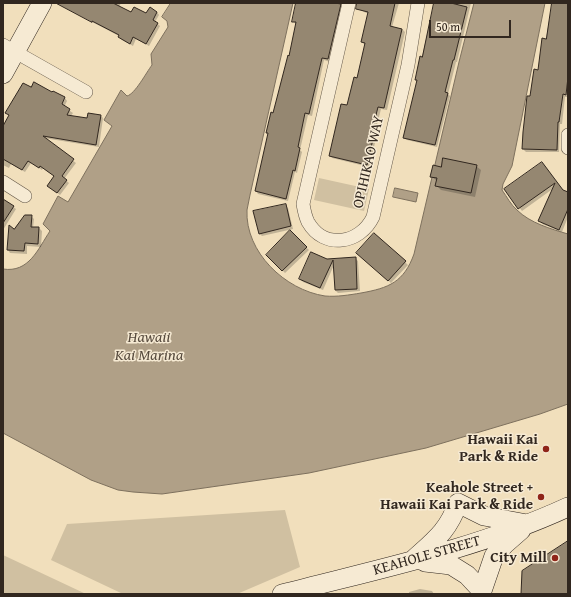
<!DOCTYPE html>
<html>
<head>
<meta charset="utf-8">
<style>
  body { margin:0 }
  #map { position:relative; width:571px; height:597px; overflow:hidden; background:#f1dfbc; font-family:"Gentium Book Plus",serif }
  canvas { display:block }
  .frame { position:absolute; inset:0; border:4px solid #31271f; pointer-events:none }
  .scale { position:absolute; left:429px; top:20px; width:82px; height:18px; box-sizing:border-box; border:2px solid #31271f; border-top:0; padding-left:5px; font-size:12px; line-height:14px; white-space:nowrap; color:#31271f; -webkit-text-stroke:3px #f6ead3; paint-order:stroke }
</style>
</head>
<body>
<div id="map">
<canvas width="571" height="597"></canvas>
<div class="frame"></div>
<div class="scale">50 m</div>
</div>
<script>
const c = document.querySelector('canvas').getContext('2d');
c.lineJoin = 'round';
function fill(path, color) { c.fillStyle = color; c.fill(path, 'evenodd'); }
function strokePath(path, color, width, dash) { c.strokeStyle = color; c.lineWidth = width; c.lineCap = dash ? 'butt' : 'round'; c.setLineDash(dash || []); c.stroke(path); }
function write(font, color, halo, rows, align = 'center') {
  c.font = font + ' "Gentium Book Plus",serif'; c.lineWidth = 3; c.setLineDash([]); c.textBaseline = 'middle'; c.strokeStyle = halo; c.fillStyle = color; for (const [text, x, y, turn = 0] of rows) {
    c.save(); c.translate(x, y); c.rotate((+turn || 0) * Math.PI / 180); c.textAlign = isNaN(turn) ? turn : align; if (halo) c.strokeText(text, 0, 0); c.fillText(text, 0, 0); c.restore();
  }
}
fill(new Path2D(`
  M319 178 369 189 364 211 314 200Z
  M285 510 300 567 237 594H123L51 560 67 524Z
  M3 555 86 594H3Z`), '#d0c0a1');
const water = new Path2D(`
  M171 3H293L250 195C249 200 248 205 247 210 245 252 285 290 325 296 337 297 349 295 361 293 389 288 404 282 414 254L459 62 474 3H545L512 166 503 184 502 190C507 197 511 205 517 210 530 223 551 229 568 234V404L540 414 426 448 309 473 162 494 133 492 118 490 91 480 3 433V269C29 273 38 249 50 231L43 224 58 196 68 202 112 126 104 120 121 90 127 96C135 94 146 73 152 65L151 54 168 27 167 21 162 17Z
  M395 188 418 193 416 202 393 197Z`);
fill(water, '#b0a087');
strokePath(water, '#7d705d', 1);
fill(new Path2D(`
  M69 3H121L119 7 131 14 147 15 157 12 159 15 155 22 160 26 149 46 136 39 133 46 122 40 119 37V36L69 10 66 8Z
  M297 3H334L343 8 330 62 324 60 312 116 308 115 300 150 302 152 297 173 295 172 288 201 258 194 256 191 269 134 268 133 290 57 296 24 293 21Z
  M362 3H399L392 27 402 29 405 32 387 110 381 109 373 141 375 143 369 167 332 158 330 155 358 79 365 45 362 42 369 14 364 12 361 10Z
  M435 3H471L457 62H456L448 94 450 96 437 147 407 140 404 138 418 82 416 79 423 58Z
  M553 3H568V97H565L562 124H560L559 152H526L523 149 524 132 547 40Z
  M31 89 53 94 54 92 65 98 67 101 64 107 73 113 70 117 88 119 101 116 103 118 99 147 44 138 76 163 64 179 69 183 60 195 51 188 55 177 43 168 42 170 31 163 25 172 11 164 9 168 3 165V128L10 116 7 113Z
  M542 163 563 192 568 194V217L562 232 542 224 540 221 554 188 522 211 505 190Z
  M476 166 481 170 475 197 441 190 436 185 437 181 431 176 442 168Z
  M3 200 16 209 3 230Z
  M285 205 288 208 293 229 262 236 259 233Z
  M31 216 34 219 33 228H39L42 231 41 247 27 246V254L10 253 8 250 14 230Z
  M290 232 309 250 285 273 267 255Z
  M360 255 405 262 408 265 391 283Z
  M355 258 358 261 360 291 338 293 335 290 334 265 323 290 303 282 300 279 327 260Z
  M420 589 432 591 434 594H409V592Z`), '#0003');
const building = new Path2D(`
  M56 3H113L131 12 134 7 146 13 150 7 157 12 153 20 158 23 146 44 133 37 130 44 118 37 119 35 92 21V22Z
  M296 3H335L341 4 328 59 322 58 309 114 305 113 298 147 300 148 295 171 293 170 286 199 255 191 268 133H266L271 112 273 113 288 55 289 56 296 22H292Z
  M357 3H395L390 26 402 29 384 108 378 107 370 139H373L367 165 329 156 341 104 347 105 354 77 357 78 365 43 361 42 368 12 356 9Z
  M434 3H451L467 7 454 60H453L445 92 448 93 435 145 403 138 417 80H415L420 56 422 57Z
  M552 3H568V77L566 95 563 94 559 122H558L557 150 522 149 523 132 527 96H530L534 69 538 70 542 38 546 39Z
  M34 82 52 92 53 91 65 97 62 104 70 109 67 115 87 118 88 113 101 115 96 145 43 136 74 159 62 176 67 180 57 193 47 186 54 176 40 166 39 168 28 161 22 170 3 159V126L9 115 5 113 23 83 31 87Z
  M443 158 477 165 471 193 435 186 437 178 430 177 433 165 441 167Z
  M542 162 563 190 568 192V209L559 230 538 221 555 183 518 209 504 189Z
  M3 199 14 206 3 223Z
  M286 204 291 226 259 234 253 211Z
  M25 215H32L31 227H39L38 244 25 243 24 251 7 250 9 225 14 229Z
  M290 230 307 247 282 271 266 255Z
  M374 233 406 261 388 281 356 253Z
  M311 252 327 259 356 257 357 289 335 290 333 260 320 288 299 279Z
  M568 541V594H521L522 571Z`);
fill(building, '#958771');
strokePath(building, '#31271f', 1);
const minor = new Path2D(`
  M349 3 303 204C304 210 305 216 308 222 324 250 360 244 373 217L408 65 418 3
  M3 45 86 92
  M568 135V148
  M3 182 25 196`);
const secondary = new Path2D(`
  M3 74 42 3
  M413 560C435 540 448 531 458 503L484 516 527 524
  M425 562 451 565 467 575 482 591
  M482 591 494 556 505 544 521 530
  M282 594C378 569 477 549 568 507`);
strokePath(minor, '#615546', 14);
strokePath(secondary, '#31271f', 20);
strokePath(minor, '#f6ead3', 13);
strokePath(secondary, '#f6ead3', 19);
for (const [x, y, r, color] of [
  [546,449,4,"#8f2418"],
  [541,497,4,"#8f2418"],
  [555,558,4,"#8f2418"]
]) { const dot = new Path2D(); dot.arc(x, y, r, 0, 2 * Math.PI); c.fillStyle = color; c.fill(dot); strokePath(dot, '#f6ead3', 1.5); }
write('15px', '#31271f', '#f6ead3', [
  ["OPIHIKAO WAY",369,162,-77],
  ["KEAHOLE STREET",427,556,-16]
]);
write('bold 15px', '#31271f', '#f6ead3', [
  ["Hawaii Kai",538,440],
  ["Park & Ride",538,457],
  ["Keahole Street +",533,488],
  ["Hawaii Kai Park & Ride",533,505],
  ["City Mill",547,558]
], 'right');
write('italic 16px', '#574b3e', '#f6ead3', [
  ["Hawaii",149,338],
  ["Kai Marina",149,356]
]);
</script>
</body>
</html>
